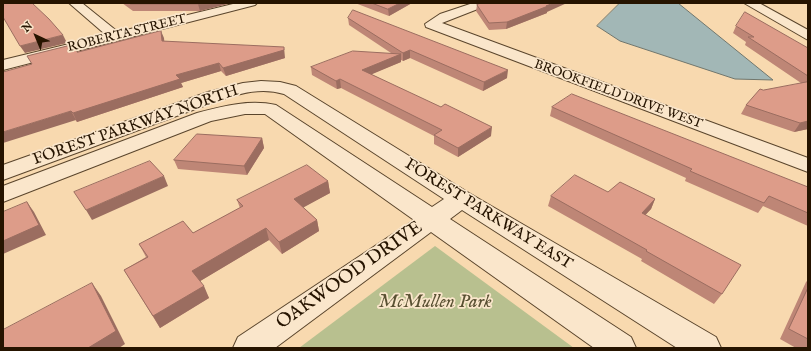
<!DOCTYPE html>
<html>
<head>
<meta charset="utf-8">
<style>
  body { margin:0 }
  #map { position:relative; width:811px; height:351px; overflow:hidden; background:#f8d9af; font-family:"IM FELL English",serif }
  canvas { display:block }
  .frame { position:absolute; inset:0; border:4px solid #261400; pointer-events:none }
  .north { position:absolute; left:16px; top:16px; width:40px; height:40px; -webkit-text-stroke:3px #fae6cb; paint-order:stroke; rotate:316deg; font-size:11px; font-weight:700; line-height:16px; text-align:center; color:#261400 }
  .north::after { content:''; display:block; margin:auto; width:14px; height:18px; background:#261400; clip-path:polygon(50% 0,100% 100%,50% 72%,0 100%) }
</style>
</head>
<body>
<div id="map">
<canvas width="811" height="351"></canvas>
<div class="frame"></div>
<div class="north">N</div>
</div>
<script>
const c = document.querySelector('canvas').getContext('2d');
c.lineJoin = 'round';
function fill(path, color) { c.fillStyle = color; c.fill(path, 'evenodd'); }
function strokePath(path, color, width, dash) { c.strokeStyle = color; c.lineWidth = width; c.lineCap = dash ? 'butt' : 'round'; c.setLineDash(dash || []); c.stroke(path); }
function write(font, color, halo, rows, align = 'center') {
  c.font = font + ' "IM FELL English",serif'; c.lineWidth = 3.5; c.setLineDash([]); c.textBaseline = 'middle'; c.strokeStyle = halo; c.fillStyle = color; for (const [text, x, y, turn = 0] of rows) {
    c.save(); c.translate(x, y); c.rotate((+turn || 0) * Math.PI / 180); c.textAlign = isNaN(turn) ? turn : align; if (halo) c.strokeText(text, 0, 0); c.fillText(text, 0, 0); c.restore();
  }
}
fill(new Path2D(`
  M435 246 574 348H299Z`), '#b8c08f');
const water = new Path2D(`
  M620 3H678L773 80 735 79 620 41 597 26Z`);
fill(water, '#a2b7b6');
strokePath(water, '#70766d', 1);
const minor = new Path2D(`
  M69 3H82L118 32 237 3H257L255 5 3 70V60L106 35Z
  M473 3H490L488 5 442 23 808 158V172L426 27 425 24 440 14Z
  M744 3H759L808 30V40Z
  M261 81 280 82 296 86 469 193 716 337 721 348H677L462 210 450 219 631 337 636 348H594L431 232 275 348H233L238 337 414 220 265 114H245L211 121 3 202V186L197 113C223 106 250 99 276 105L432 207 444 199 284 94C262 87 241 93 220 100L3 180V165L208 92 243 83Z`);
strokePath(minor, '#5a452c', 2);
fill(minor, '#fae6cb');
fill(new Path2D(`
  M122 3H231L200 11H133Z
  M355 3H412L389 16Z
  M477 5 547 12V13L506 29 489 30 476 11Z
  M348 18 507 78 483 91 410 58 403 61 401 60V62L371 74 491 136 458 157 434 144V136L341 88 337 89 312 75 311 67 391 53 349 25Z
  M736 26 808 48V129L794 132 741 114 746 105 801 83 745 45 746 42 733 33Z
  M161 31 164 41 285 58 226 76 221 71 181 83 183 87 77 122 31 64 77 52Z
  M552 107 808 187V226L763 206 758 213 685 181 686 178 550 116Z
  M262 138 264 148 247 175 178 169 174 160Z
  M328 181 330 193 303 207 317 220 319 231 282 254 269 240 200 281 209 298 160 328 124 270 146 257 139 244 193 233 240 208 237 200Z
  M551 196 655 199 651 209 645 215 722 294 714 304 641 261 642 259 548 206Z
  M808 280V348H796L780 339 806 282Z`), '#be8676');
fill(new Path2D(`
  M201 3H231L200 11 198 4Z
  M400 3H412L389 16 388 9Z
  M553 3H567L547 12V13L506 29 507 22Z
  M161 31 164 38 165 49 162 41Z
  M63 35 67 43 25 53 20 46Z
  M284 47 285 58 226 76 223 68Z
  M410 50V58L403 61V53Z
  M401 54V62L363 78 362 70Z
  M219 63 221 71 181 83 183 87 77 122 73 113 176 75Z
  M508 70 507 78 483 91 484 82Z
  M340 79 341 88 337 89 336 81Z
  M71 111 76 120 3 143V132Z
  M808 121V129L794 132 800 123Z
  M492 127 491 136 458 157V148Z
  M262 138 264 148 247 175 244 166Z
  M164 176 168 186 92 220 86 210Z
  M328 181 330 193 297 211 294 199Z
  M655 199 651 209 638 223 642 213Z
  M27 202 34 212 46 235 3 254V241Z
  M317 220 319 231 282 254 279 242Z
  M266 228 269 240 197 283 192 271Z
  M92 283 101 296 125 344 119 348H88Z
  M204 286 209 298 160 328 153 316Z`), '#9b6d60');
const building = new Path2D(`
  M3 3H32L49 19 63 35 20 46 3 17Z
  M129 3H201L198 4H131Z
  M372 3H400L388 9Z
  M481 3H553L546 6H548L507 22 489 23 477 5Z
  M353 10 508 70 484 82 410 50 403 53 348 18Z
  M745 12 808 48V76L748 37H754L736 26Z
  M161 31 162 41 284 47V50L223 68 219 63 176 75 180 79 73 113 71 111 3 132V72L32 64 27 56 71 45 77 52Z
  M353 51 401 54 362 70 441 107 445 104 492 127 458 148 434 135 442 130 340 79 336 81 311 67Z
  M808 82V121L800 123 746 105 760 89 763 90Z
  M572 94 808 187V213L769 196 764 203 690 171 692 169 552 107Z
  M197 134 262 138 244 166 174 160Z
  M150 161 164 176 86 210 74 192Z
  M307 165 328 181 294 199 317 220 279 242 266 228 192 271 204 286 153 316 124 270 148 257 139 244 183 221 193 233 243 206 237 200Z
  M575 175 608 192 620 182 655 199 642 213 741 265 722 294 646 251 647 250 551 196Z
  M27 202 39 225 3 241V212Z
  M92 283 116 331 88 348H3V330Z
  M808 288V339L789 329Z`);
fill(building, '#dd9c89');
strokePath(building, '#9b6d60', 1);
write('13px', '#261400', '#fae6cb', [
  ["ROBERTA STREET",127,34,-14],
  ["BROOKFIELD DRIVE WEST",618,95,20]
]);
write('16px', '#261400', '#fae6cb', [
  ["FOREST PARKWAY NORTH",136,126,-19],
  ["FOREST PARKWAY EAST",488,215,32]
]);
write('19px', '#261400', '#fae6cb', [
  ["OAKWOOD DRIVE",350,276,-35]
]);
write('italic 19px', '#595032', '#fae6cb', [
  ["McMullen Park",435,303]
]);
</script>
</body>
</html>
